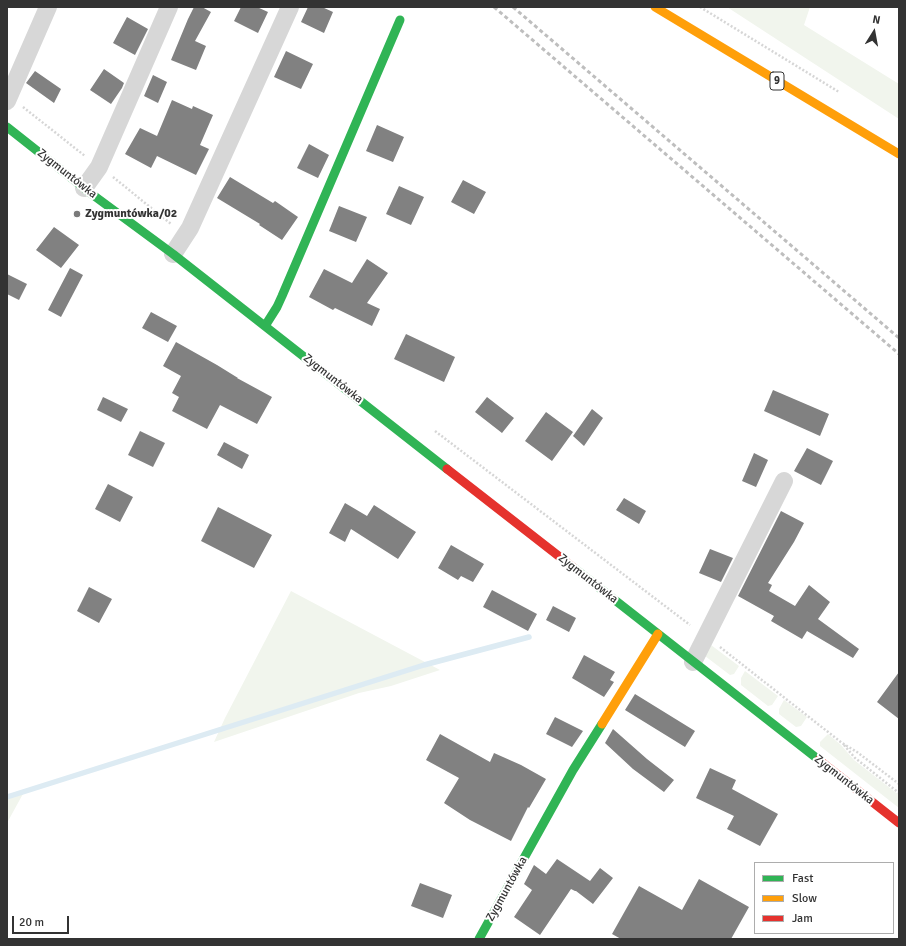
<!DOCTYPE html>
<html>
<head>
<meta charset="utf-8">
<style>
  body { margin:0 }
  #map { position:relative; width:906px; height:946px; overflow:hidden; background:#fff; font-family:Signika,sans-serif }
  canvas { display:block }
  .frame { position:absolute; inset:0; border:8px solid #333; pointer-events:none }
  .legend { position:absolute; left:754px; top:862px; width:140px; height:72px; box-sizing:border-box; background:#fff; border:1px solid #adadad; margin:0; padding:5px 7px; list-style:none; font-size:12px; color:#333 }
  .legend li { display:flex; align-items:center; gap:8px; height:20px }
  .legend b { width:20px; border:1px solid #adadad }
  .north { position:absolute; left:854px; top:12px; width:40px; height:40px; -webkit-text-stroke:3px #fff; paint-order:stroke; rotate:11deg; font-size:11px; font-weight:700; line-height:16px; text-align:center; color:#333 }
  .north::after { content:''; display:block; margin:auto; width:14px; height:18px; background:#333; clip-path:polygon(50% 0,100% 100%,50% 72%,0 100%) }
  .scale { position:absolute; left:12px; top:916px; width:57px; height:18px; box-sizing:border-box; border:2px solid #333; border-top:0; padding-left:5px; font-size:12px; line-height:14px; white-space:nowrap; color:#333; -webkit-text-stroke:3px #fff; paint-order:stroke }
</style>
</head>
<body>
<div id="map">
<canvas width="906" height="946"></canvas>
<div class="frame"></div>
<ul class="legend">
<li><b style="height:5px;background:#30b455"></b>Fast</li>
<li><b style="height:5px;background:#ff9f0a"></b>Slow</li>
<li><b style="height:5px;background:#e5322d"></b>Jam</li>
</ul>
<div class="north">N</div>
<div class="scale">20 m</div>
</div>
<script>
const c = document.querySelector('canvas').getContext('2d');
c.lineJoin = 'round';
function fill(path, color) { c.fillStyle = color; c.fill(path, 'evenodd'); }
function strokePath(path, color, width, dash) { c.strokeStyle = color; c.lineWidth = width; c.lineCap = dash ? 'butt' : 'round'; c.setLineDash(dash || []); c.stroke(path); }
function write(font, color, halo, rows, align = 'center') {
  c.font = font + ' Signika,sans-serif'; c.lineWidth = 4; c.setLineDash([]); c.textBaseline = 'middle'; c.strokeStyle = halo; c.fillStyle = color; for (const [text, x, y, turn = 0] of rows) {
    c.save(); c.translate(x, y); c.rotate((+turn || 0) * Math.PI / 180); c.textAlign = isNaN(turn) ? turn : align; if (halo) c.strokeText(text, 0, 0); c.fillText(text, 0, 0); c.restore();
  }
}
fill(new Path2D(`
  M727 7H810L804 25 899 84V119Z
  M291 591 440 670 391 686 359 693 214 742 225 718Z
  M711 645 739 666 734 674 730 675 705 656Z
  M745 671 778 696 772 705 768 706 741 685V678Z
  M784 700 807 717 801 726 796 727 779 714V709Z
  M828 734 841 745 854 760 899 795V808L820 746V742Z
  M24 792 7 823V794Z`), '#f1f5ed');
strokePath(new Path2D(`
  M7 797 424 665 529 637`), '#ddebf3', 5.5);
fill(new Path2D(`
  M194 7H202L211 12 195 41 206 46 196 70 171 60 188 19Z
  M241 7H257L268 12 258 33 234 21Z
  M308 7H322L333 12 324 33 301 22Z
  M127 17 148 29 135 55 113 43Z
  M286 51 313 64 301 89 274 77Z
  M104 69 124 83 122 88 111 104 90 90Z
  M35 71 61 89 54 103 26 83Z
  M153 75 167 82 158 103 144 96Z
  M172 100 192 109 193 106 213 115 200 145 209 149 196 175 157 156 151 168 125 154 140 128 157 136Z
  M377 125 404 137 393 162 366 151Z
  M309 144 329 155 318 178 297 168Z
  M230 177 273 203 275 201 298 217 282 240 259 225 260 224 217 198Z
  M463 180 486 192 474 214 451 202Z
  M399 186 424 197 411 225 386 214Z
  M339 206 367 217 356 242 329 231Z
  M54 227 79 245 61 268 36 250Z
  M367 259 388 273 367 303 380 309 372 326 335 308 333 310 309 297 324 269 352 283Z
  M70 268 83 275 61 317 48 310Z
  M7 274 27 284 19 300 7 294Z
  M151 312 177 326 168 342 142 328Z
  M406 334 455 357 444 382 394 359Z
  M176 342 217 365 238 378H237L272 397 257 424 220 405 207 429 172 411 179 397 172 393 181 376 163 366Z
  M773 390 829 414 820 436 764 411Z
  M103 397 128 409 121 422 97 410Z
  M487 397 514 418 502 433 475 412Z
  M592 409 603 418 584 446 573 436Z
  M546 412 573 432 552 461 525 441Z
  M140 431 165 443 153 467 128 455Z
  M224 442 249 455 242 469 217 455Z
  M807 448 833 461 821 485 794 471Z
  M754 453 768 460 756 487 742 481Z
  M108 484 133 497 120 522 95 509Z
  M624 498 646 511 639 524 616 510Z
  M345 503 367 516 374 505 416 532 398 559 351 529 345 542 329 533Z
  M218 507 272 535 254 568 201 541Z
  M781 511 804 523 794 542 768 583 772 585 769 591 795 606 809 585 830 602 818 619 859 649 853 658 807 631 802 639 771 621 774 616 738 596Z
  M451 545 484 564 473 582 461 576 458 580 438 568Z
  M710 549 733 558 721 582 699 573Z
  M89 587 112 599 99 623 77 611Z
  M492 590 537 614 528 631 483 607Z
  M553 606 576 618 569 632 546 620Z
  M584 655 615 672 610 680 614 682 604 697 572 678Z
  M899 672V719L877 702Z
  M635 694 695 731 685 747 625 710Z
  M555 717 583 731 572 747 546 734Z
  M613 729 647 759 674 780 664 792 633 769 605 743Z
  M440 734 490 762 494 753 521 765 546 779 529 808 528 807 511 841 470 820 444 803 459 778 426 760Z
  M710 768 736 780 732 789 778 814 760 846 727 829 734 816 696 798Z
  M557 859 590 881 600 868 613 878 593 904 576 891H575L571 889 540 935 514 917 532 890 524 884 534 865 546 874Z
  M699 879 749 907 731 939H621L612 934 639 886 682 910Z
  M420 883 452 895 443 918 411 906Z`), '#818181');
strokePath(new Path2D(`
  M700 7 839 92
  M23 107 85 156
  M113 177 171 224
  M435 431 690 625
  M720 647 842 743 857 752 899 784
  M844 745 855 758 899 793`), '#d6d6d6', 2.5, [2, 2]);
strokePath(new Path2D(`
  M7 101 48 7
  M84 188 99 167 169 7
  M173 254 190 228 290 7
  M693 662 784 481`), '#d7d7d7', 18);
strokePath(new Path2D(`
  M7 127 93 195 173 254 447 469
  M265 326 277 307 282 296 400 20
  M574 568 819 760
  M479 939 573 770 602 724`), '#30b455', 9);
strokePath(new Path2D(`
  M655 7 899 154
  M602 724 658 634`), '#ff9f0a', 9);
strokePath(new Path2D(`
  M447 469 574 568
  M819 760 899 823`), '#e5322d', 9);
strokePath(new Path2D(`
  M494 7 899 354
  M513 7 899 338`), '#bebebe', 3, [4, 3]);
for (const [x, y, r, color] of [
  [77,214,4,"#7a7a7a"]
]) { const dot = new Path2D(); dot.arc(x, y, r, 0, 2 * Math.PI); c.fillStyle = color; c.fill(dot); strokePath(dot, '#fff', 1.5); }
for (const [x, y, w] of [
  [777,81,14]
]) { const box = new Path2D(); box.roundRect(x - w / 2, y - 9, w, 18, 3); c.fillStyle = '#fff'; c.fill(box); strokePath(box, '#333', 1); }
write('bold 11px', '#333', null, [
  ["9",777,81]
]);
write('12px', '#333', '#fff', [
  ["Zygmuntówka",67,174,38],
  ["Zygmuntówka",333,379,38],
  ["Zygmuntówka",588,579,38],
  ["Zygmuntówka",844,780,38],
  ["Zygmuntówka",507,889,-61]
]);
write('bold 12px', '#333', '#fff', [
  ["Zygmuntówka/02",85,214]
], 'left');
</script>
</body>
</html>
